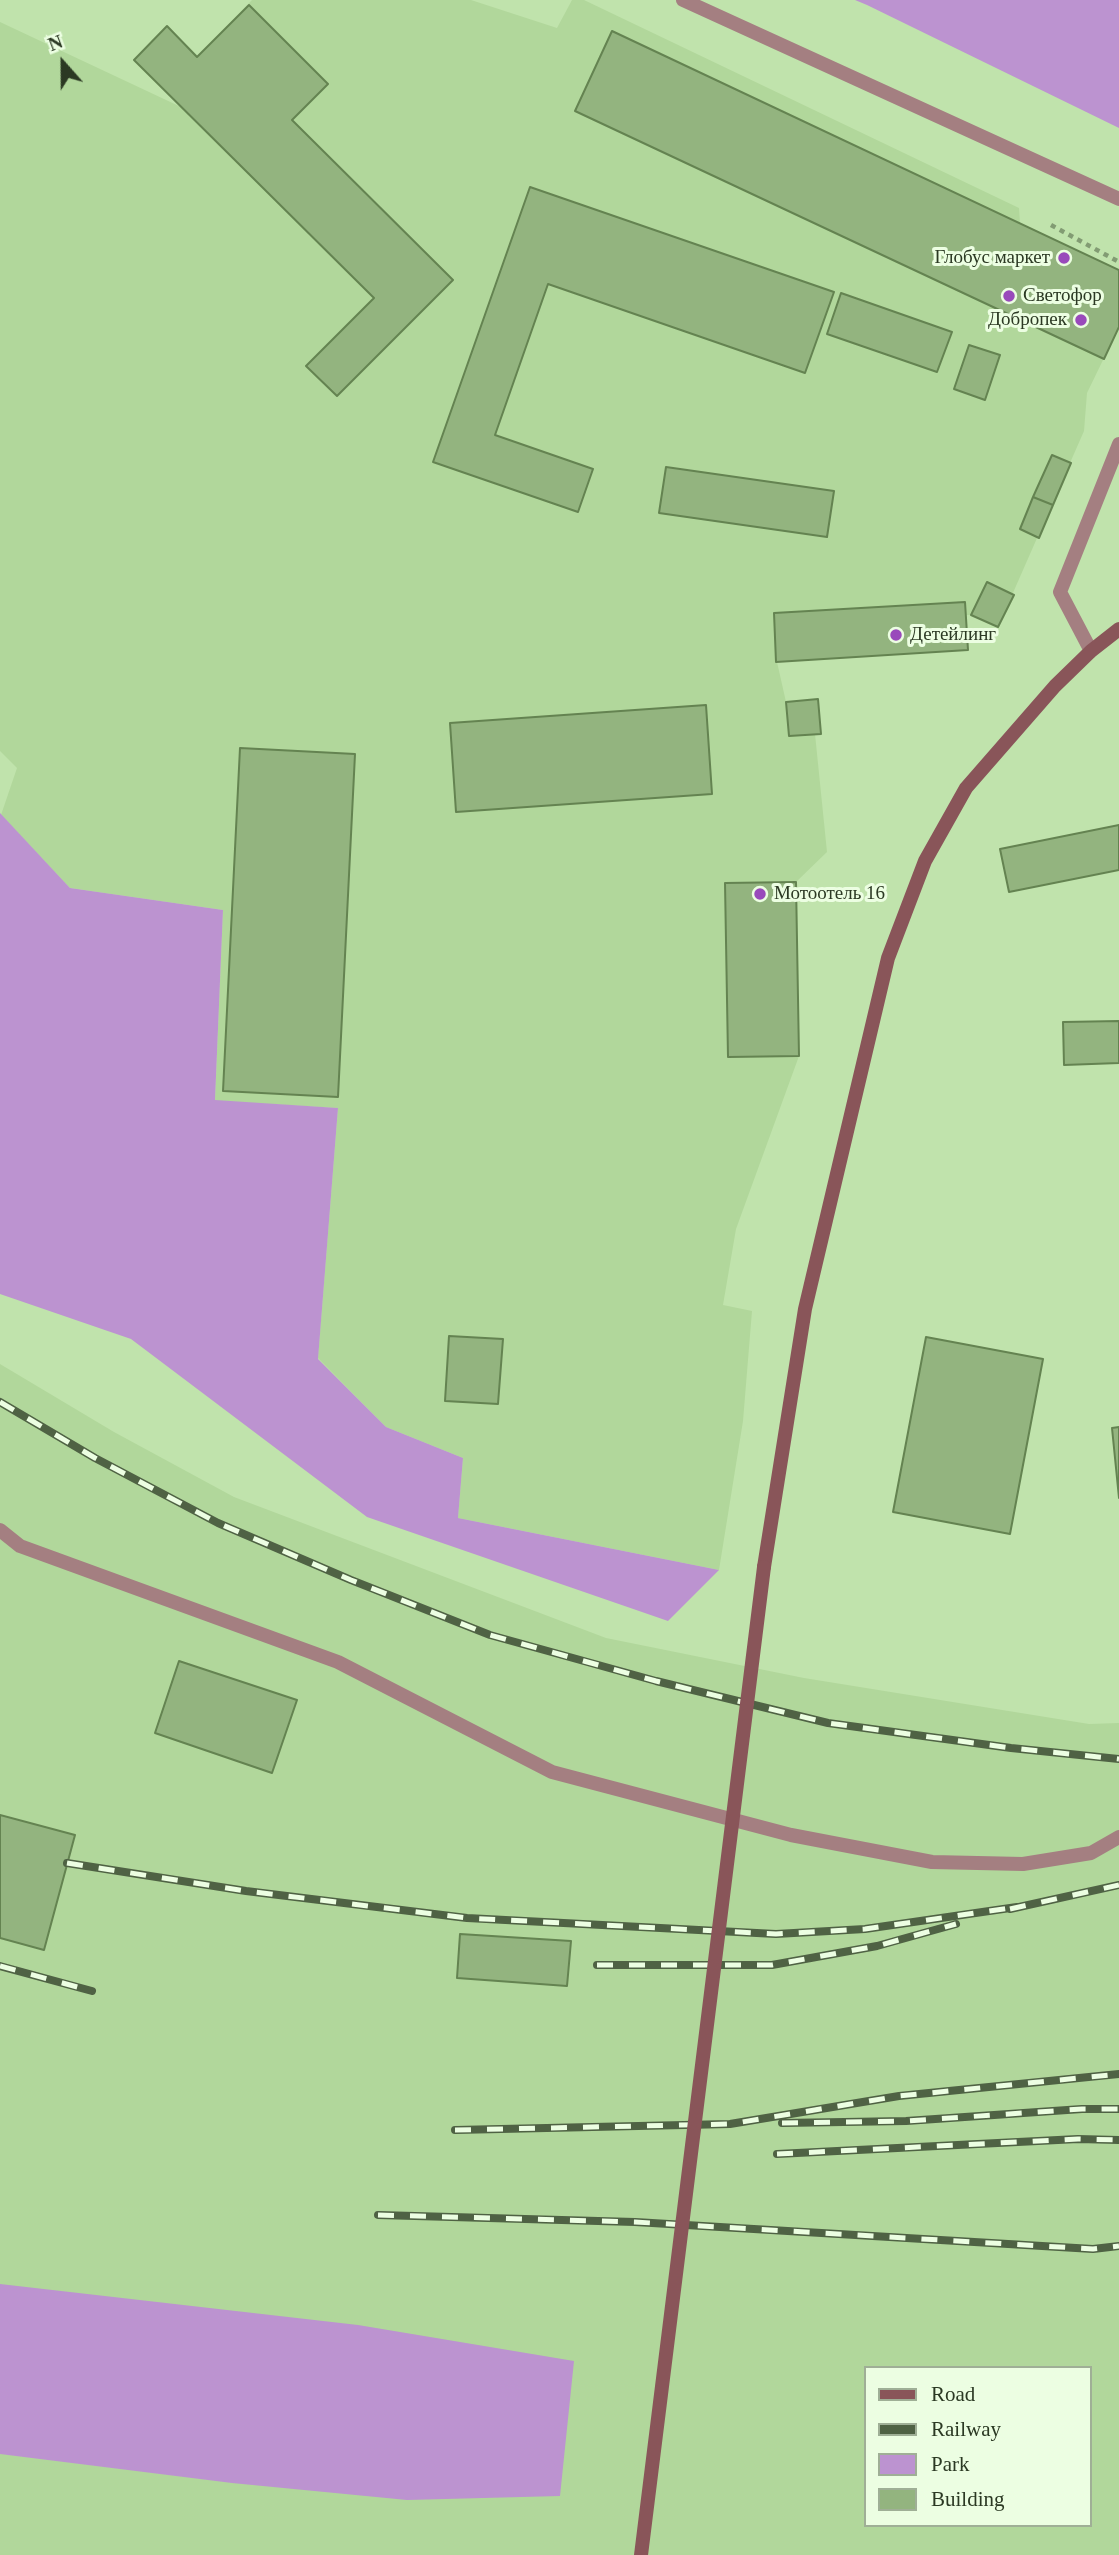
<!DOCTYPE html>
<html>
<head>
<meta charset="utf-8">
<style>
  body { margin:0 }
  #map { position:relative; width:1119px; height:2555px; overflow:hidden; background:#c0e3ac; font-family:Georgia,serif }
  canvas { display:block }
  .legend { position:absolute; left:864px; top:2366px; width:228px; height:161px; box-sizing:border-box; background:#ecfee2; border:2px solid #9faf96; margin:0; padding:9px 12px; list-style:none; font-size:21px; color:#2b3923 }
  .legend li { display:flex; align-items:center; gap:14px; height:35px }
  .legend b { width:35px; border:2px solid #9faf96 }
  .north { position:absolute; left:28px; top:28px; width:70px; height:70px; -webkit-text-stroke:5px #ecfee2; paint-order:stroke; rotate:339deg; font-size:19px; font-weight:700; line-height:28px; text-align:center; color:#2b3923 }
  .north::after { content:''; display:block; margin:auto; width:24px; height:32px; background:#2b3923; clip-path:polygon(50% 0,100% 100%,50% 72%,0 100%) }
</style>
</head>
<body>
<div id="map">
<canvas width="1119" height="2555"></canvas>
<ul class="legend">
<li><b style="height:9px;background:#895559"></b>Road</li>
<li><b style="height:9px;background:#4f6244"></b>Railway</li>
<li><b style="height:19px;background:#bc93d0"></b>Park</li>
<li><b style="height:19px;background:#93b47f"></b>Building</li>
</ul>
<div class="north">N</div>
</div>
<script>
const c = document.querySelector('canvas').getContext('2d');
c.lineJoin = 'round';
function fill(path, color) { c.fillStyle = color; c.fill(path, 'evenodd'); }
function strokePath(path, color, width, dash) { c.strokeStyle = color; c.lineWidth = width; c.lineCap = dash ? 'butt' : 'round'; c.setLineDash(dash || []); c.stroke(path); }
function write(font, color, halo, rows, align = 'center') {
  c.font = font + ' Georgia,serif'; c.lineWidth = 6; c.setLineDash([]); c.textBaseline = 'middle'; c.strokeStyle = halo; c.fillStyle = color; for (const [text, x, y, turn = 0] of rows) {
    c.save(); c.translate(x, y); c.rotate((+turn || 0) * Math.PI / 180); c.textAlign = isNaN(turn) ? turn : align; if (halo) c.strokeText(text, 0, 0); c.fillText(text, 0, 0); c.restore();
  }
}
fill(new Path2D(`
  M252 0H471L557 28 572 0H584L1019 208 1020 223 1119 270V327L1087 393 1084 431 998 627 971 615H966L968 650 777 662 786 702 818 699 821 734H815L827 852 796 882 799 1056 736 1229 723 1305 752 1311 743 1421 719 1570 458 1518 463 1458 386 1427 318 1358 338 1108 215 1101 223 910 70 888 1 815 17 768 0 751V22L181 107 134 60 167 26 198 56Z
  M0 1364 114 1432 234 1497 606 1638 804 1678 1089 1724 1119 1723V2555H0ZM865 2368H1089V2525H865Z`), '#b1d79b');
fill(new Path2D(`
  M855 0H1119V128L867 5Z
  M0 813 70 888 223 910 215 1100 338 1108 318 1359 386 1427 463 1458 458 1518 719 1570 668 1621 367 1517 131 1339 0 1294Z
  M0 2284 358 2325 574 2361 560 2496 407 2500 232 2483 0 2454Z`), '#bc93d0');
const building = new Path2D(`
  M249 5 328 84 292 120 453 280 337 396 306 366 374 298 134 60 167 26 197 57Z
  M612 31 1119 270V327L1104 359 575 111Z
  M530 187 834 292 805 373 548 284 495 435 593 469 578 512 433 462Z
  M841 293 952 332 937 372 827 334Z
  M969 345 1000 355 985 400 954 389Z
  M1052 455 1071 463 1053 505 1033 497Z
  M666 467 834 491 827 537 659 513Z
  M1033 497 1053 505 1039 538 1020 529Z
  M987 582 1014 595 998 627 971 615Z
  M965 602 968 650 776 662 774 613Z
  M818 699 821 734 789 736 786 702Z
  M706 705 712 794 456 812 450 723Z
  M240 748 355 754 338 1097 223 1091Z
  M1119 825V870L1009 892 1000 849Z
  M796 882 799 1056 728 1057 725 883Z
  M1119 1021V1063L1064 1065 1063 1022Z
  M449 1336 503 1339 498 1404 445 1401Z
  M926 1337 1043 1359 1010 1534 893 1512Z
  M1119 1427V1498L1112 1428Z
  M179 1661 297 1700 272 1773 155 1733Z
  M0 1815 75 1835 44 1950 0 1938Z
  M460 1934 571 1941 567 1986 457 1978Z`);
fill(building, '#93b47f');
strokePath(building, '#648351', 2);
strokePath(new Path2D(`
  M1051 225 1119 262`), '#829c73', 4.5, [5, 5]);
strokePath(new Path2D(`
  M1091 651 1060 592 1119 444`), '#a47f81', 14);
strokePath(new Path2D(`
  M683 0 1119 199
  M0 1530 20 1546 338 1662 552 1772 791 1835 932 1862 1023 1864 1091 1853 1119 1837`), '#a47f81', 14);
strokePath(new Path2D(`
  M764 1567 805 1309 888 958 925 861 966 788 1055 686 1091 651 1119 629`), '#895559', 14);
const rail = new Path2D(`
  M0 1402 95 1458 218 1523 351 1580 490 1635 656 1681 828 1723 1011 1748 1119 1759
  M67 1863 246 1891 467 1918 776 1934 865 1929 1017 1907
  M1010 1909 1119 1885
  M597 1965H772L877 1946 956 1924
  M0 1966 92 1991
  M782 2123 906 2121 1082 2109H1119
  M455 2130 730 2124 899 2096 1119 2074
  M777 2154 1078 2139 1119 2140
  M378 2215 635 2222 1093 2249 1119 2246`);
strokePath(rail, '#4f6244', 8);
strokePath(rail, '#ecfee2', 5, [16]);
strokePath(new Path2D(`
  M641 2555 764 1567`), '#895559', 14);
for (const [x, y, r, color] of [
  [1064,258,7,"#994abb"],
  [1009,296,7,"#994abb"],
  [1081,320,7,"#994abb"],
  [896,635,7,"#994abb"],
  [760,894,7,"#994abb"]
]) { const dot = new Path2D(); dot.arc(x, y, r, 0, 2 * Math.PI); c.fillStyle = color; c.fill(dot); strokePath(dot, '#ecfee2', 2.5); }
write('19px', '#2b3923', '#ecfee2', [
  ["Глобус маркет",1050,258,"right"],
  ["Светофор",1023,296],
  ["Добропек",1067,320,"right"],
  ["Детейлинг",910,635],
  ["Мотоотель 16",774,894]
], 'left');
</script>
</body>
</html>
